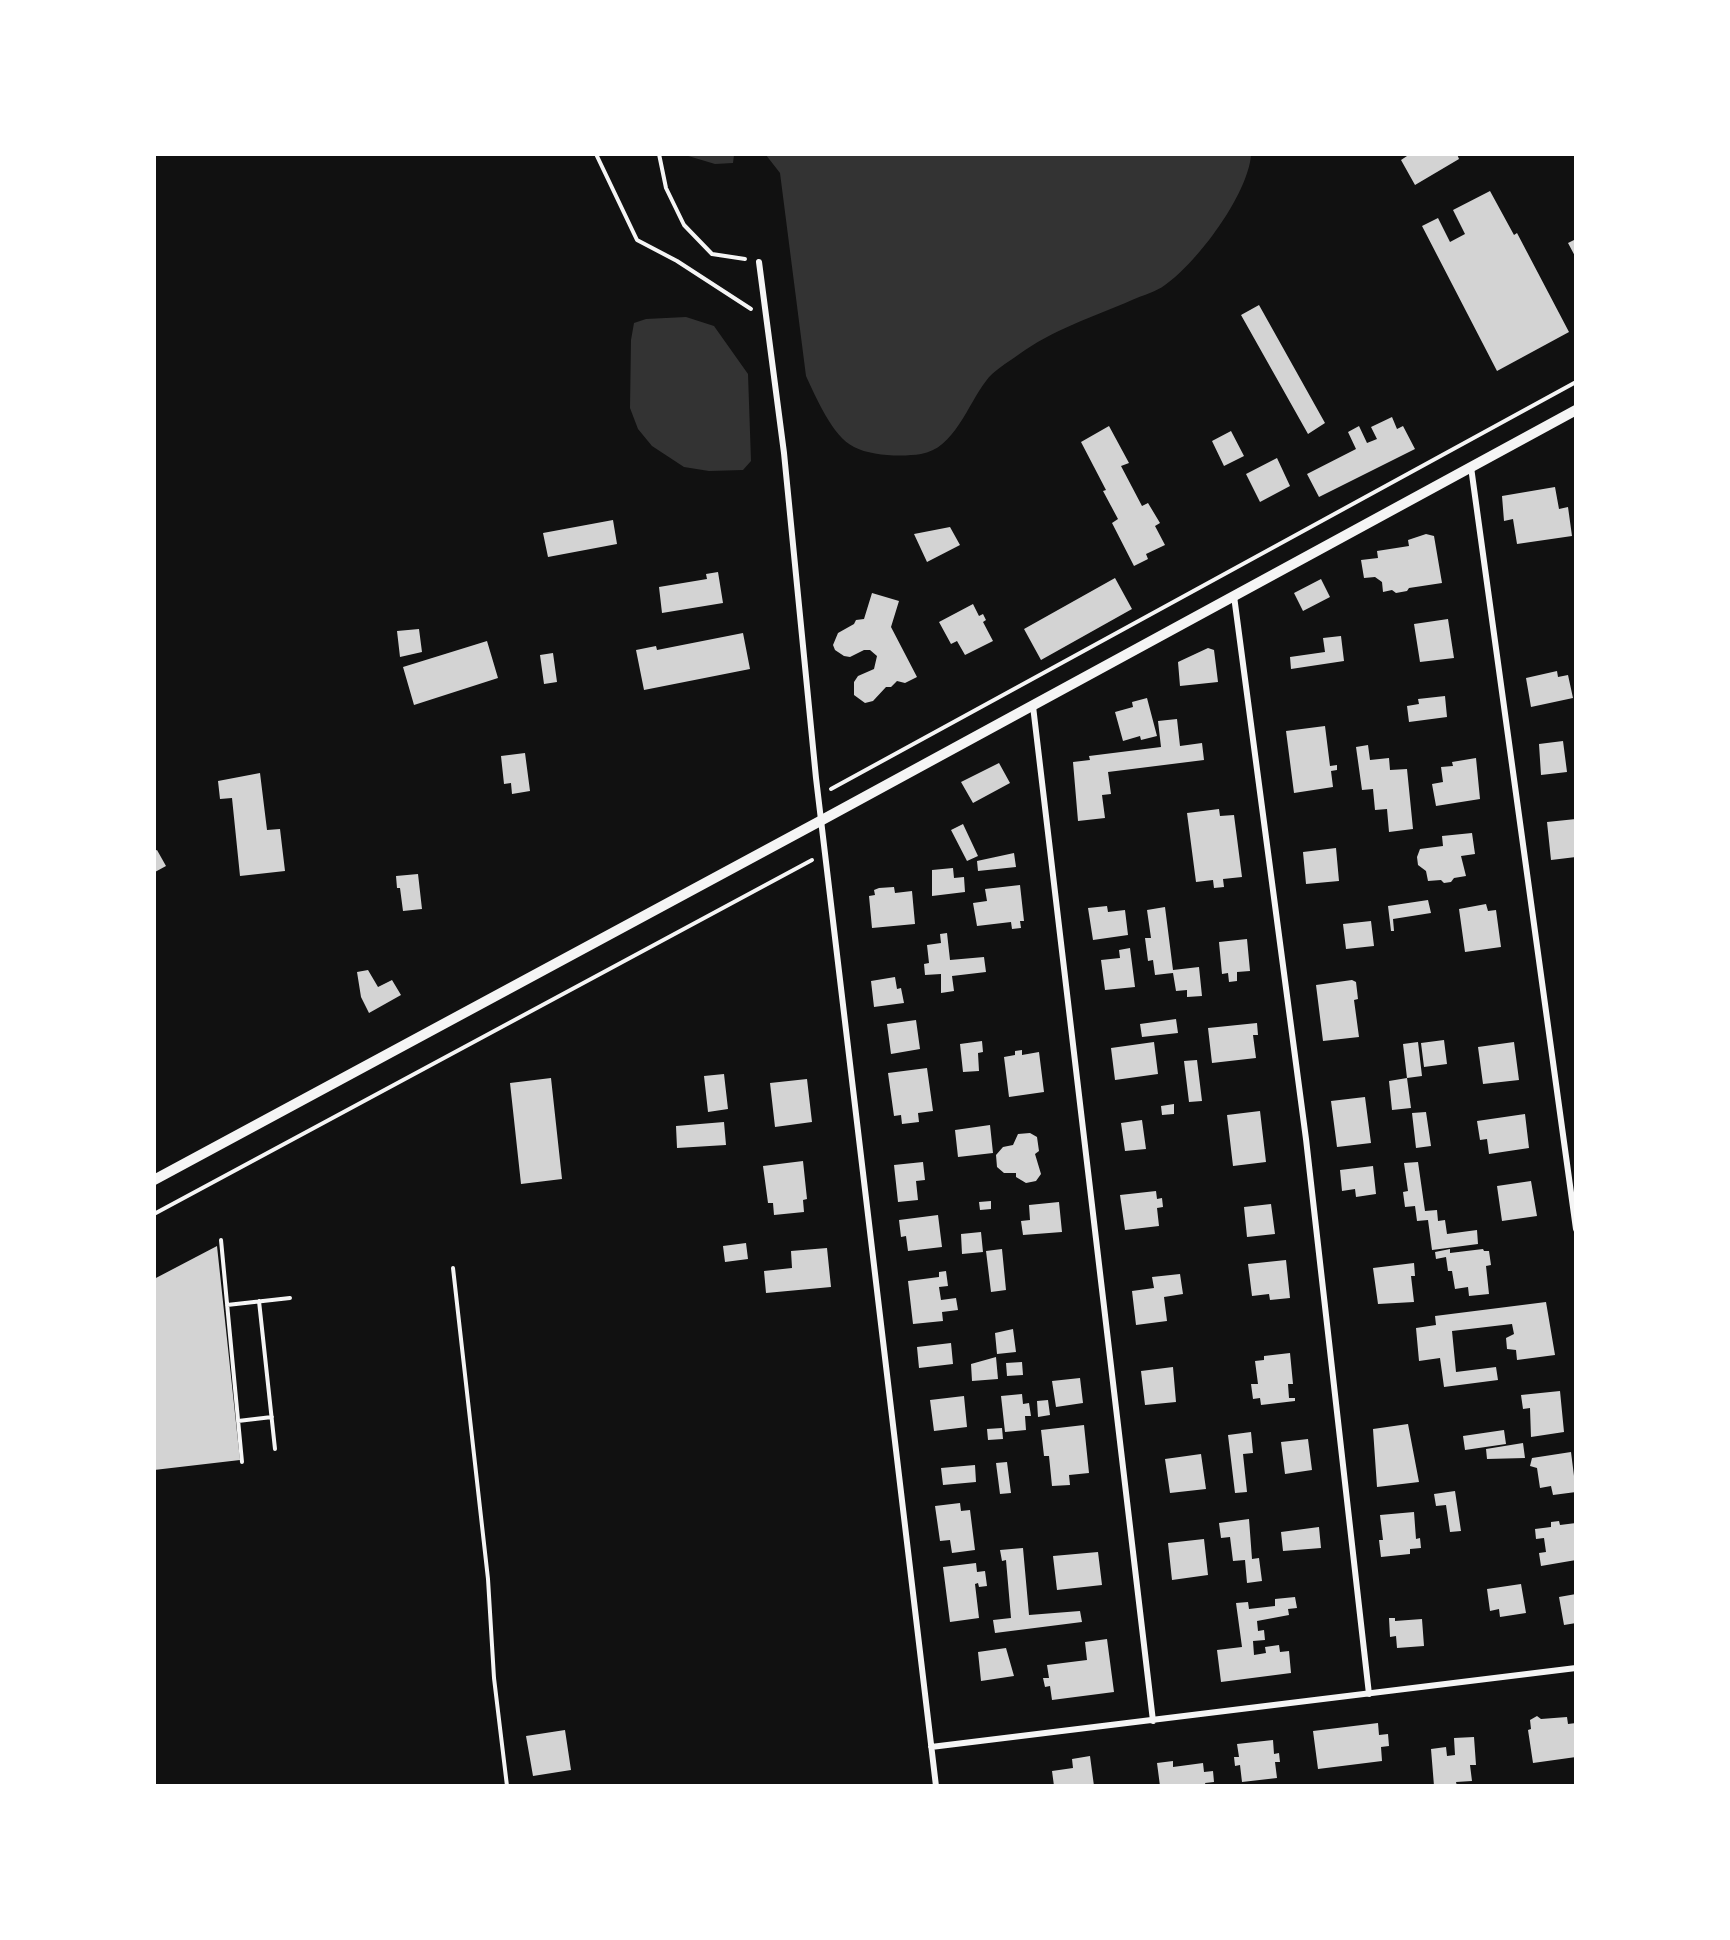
<!DOCTYPE html>
<html>
<head>
<meta charset="utf-8">
<style>
  body { margin:0 }
  #map { position:relative; width:1730px; height:1940px; overflow:hidden; background:#111; font-family:"DM Sans",sans-serif }
  canvas { display:block }
  .frame { position:absolute; inset:0; border:156px solid #fff; pointer-events:none }
</style>
</head>
<body>
<div id="map">
<canvas width="1730" height="1940"></canvas>
<div class="frame"></div>
</div>
<script>
const c = document.querySelector('canvas').getContext('2d');
c.lineJoin = 'round';
function fill(path, color) { c.fillStyle = color; c.fill(path, 'evenodd'); }
function strokePath(path, color, width, dash) { c.strokeStyle = color; c.lineWidth = width; c.lineCap = dash ? 'butt' : 'round'; c.setLineDash(dash || []); c.stroke(path); }
fill(new Path2D(`
  M685 155H734L733 163 715 164Z
  M766 155H1251C1248 194 1198 262 1165 285 1156 292 1143 295 1132 300 1093 317 1052 330 1018 355 1007 363 993 371 986 381 968 404 954 449 921 454 902 457 871 456 854 447 832 436 816 397 806 376L780 173Z
  M686 317 714 326 748 374 751 461 743 470 709 471 684 467 652 446 638 429 630 408 631 340 634 323 646 319Z`), '#333');
fill(new Path2D(`
  M1410 154H1457L1459 159 1415 185 1401 160Z
  M1490 191 1514 235 1517 233 1569 332 1497 371 1422 226 1438 218 1450 242 1465 234 1453 210Z
  M1576 239V258L1568 243Z
  M1259 305 1325 423 1308 434 1241 315Z
  M1392 417 1397 429 1403 426 1415 449 1319 497 1307 474 1356 449 1348 432 1359 426 1367 443 1377 439 1371 427Z
  M1109 426 1129 463 1121 466 1142 506 1148 503 1160 523 1155 526 1165 545 1146 554 1148 559 1134 566 1112 523 1118 519 1103 491 1106 490 1081 442Z
  M1231 431 1244 456 1224 466 1212 441Z
  M1277 458 1290 486 1260 502 1246 474Z
  M1555 487 1559 509 1568 507 1572 536 1517 544 1513 519 1504 521 1502 496Z
  M613 520 617 544 548 557 543 533Z
  M950 527 960 545 927 562 914 534Z
  M1426 534 1434 536 1442 583 1409 588 1407 591 1396 593 1392 590 1383 592 1382 582 1375 577 1364 578 1361 560 1378 558 1377 551 1409 546 1408 540Z
  M718 572 723 603 662 613 659 587 707 579 706 574Z
  M1115 578 1132 609 1041 660 1024 629Z
  M1321 579 1330 597 1303 611 1294 593Z
  M872 593 899 601 891 627 917 677 905 683 897 681 891 687H886L873 701 865 703 854 695V682L858 676 874 669 877 656 870 650H864L850 657 844 656 835 650 833 645 838 633 854 624 856 620 864 619Z
  M973 604 979 616 983 614 986 620 983 622 993 641 965 655 957 641 951 644 939 622Z
  M1448 619 1454 658 1420 662 1414 624Z
  M419 629 422 652 400 657 397 631Z
  M743 633 750 669 644 690 636 650 656 646 657 650Z
  M1341 636 1344 661 1291 669 1290 657 1325 652 1323 638Z
  M487 641 498 678 414 705 403 667Z
  M1208 648 1214 650 1218 682 1180 686 1178 662Z
  M553 653 557 682 544 684 540 655Z
  M1557 671 1558 677 1568 675 1573 698 1531 707 1526 678Z
  M1445 696 1447 717 1409 722 1407 706 1419 704 1418 699Z
  M1147 698 1157 736 1141 740 1140 736 1123 741 1115 712 1133 707 1132 702Z
  M1177 719 1180 746 1202 743 1204 760 1108 772 1111 794 1102 795 1105 818 1078 821 1073 762 1090 760 1089 756 1161 747 1158 721Z
  M1325 726 1330 766 1337 765V770L1331 771 1333 787 1294 793 1286 731Z
  M1563 741 1567 772 1541 775 1539 744Z
  M1368 745 1370 760 1389 758 1390 770 1407 769 1413 829 1389 832 1387 809 1375 810 1373 789 1362 790 1356 747Z
  M525 753 530 791 512 794 511 783 504 784 501 756Z
  M1476 758 1480 799 1436 806 1432 784 1443 782 1441 767 1453 766 1452 762Z
  M999 763 1010 783 973 803 961 782Z
  M260 773 267 830 280 829 285 871 240 876 232 798 220 799 218 781Z
  M1219 809 1220 816 1234 815 1242 877 1223 879 1224 887 1214 888 1213 880 1196 882 1187 813Z
  M1576 819V857L1551 860 1547 822Z
  M963 824 978 856 967 861 951 830Z
  M1472 833 1475 854 1461 856 1466 876 1454 878 1451 882 1444 883 1441 880 1428 881 1426 871 1418 865 1417 857 1420 849 1443 846 1442 836Z
  M1336 848 1339 881 1306 884 1303 852Z
  M157 850 166 866 155 872 154 851Z
  M1014 853 1016 867 978 871 977 861Z
  M953 868 954 878 964 877 965 892 932 896V870Z
  M418 874 422 909 403 911 400 888H397L396 876Z
  M1020 885 1024 921H1020L1021 928 1012 929 1011 922 977 926 973 903 987 901 985 889Z
  M894 887 895 893 912 891 915 924 872 928 869 896 875 895 874 890 879 888Z
  M1428 900 1431 913 1393 919 1394 931H1391L1388 906Z
  M1486 904 1488 911 1496 910 1501 947 1465 952 1459 909Z
  M1107 906 1108 912 1125 910 1128 935 1093 940 1088 908Z
  M1165 907 1173 970 1199 967 1202 996 1187 997V990L1176 991 1173 973 1155 975 1153 960 1148 961 1145 938H1151L1147 910Z
  M1371 921 1374 946 1346 949 1343 924Z
  M947 933 950 960 984 957 986 972 952 976 954 991 941 993V974L925 975 924 964 929 963 927 945 941 943 940 934Z
  M1247 939 1250 971 1237 972V981L1229 982 1228 973 1222 974 1219 942Z
  M1130 948 1135 987 1105 990 1101 960 1120 958 1119 950Z
  M368 970 378 987 392 980 401 995 369 1013 361 997 357 972Z
  M895 977 897 989 901 988 904 1003 874 1007 871 981Z
  M1352 980 1356 982 1358 999 1354 1000 1359 1037 1323 1041 1316 985Z
  M1176 1019 1178 1033 1142 1037 1140 1024Z
  M916 1020 920 1049 891 1054 887 1024Z
  M1257 1023 1258 1035H1253L1256 1058 1212 1063 1208 1028Z
  M1444 1040 1447 1064 1424 1067 1421 1043Z
  M982 1041 983 1052 978 1053 979 1071 963 1072 960 1044Z
  M1154 1042 1158 1074 1115 1080 1111 1048Z
  M1418 1042 1422 1076 1407 1078 1403 1044Z
  M1514 1042 1519 1080 1483 1084 1478 1047Z
  M1022 1050V1055L1039 1052 1044 1092 1009 1097 1004 1057 1015 1055V1051Z
  M1197 1060 1202 1101 1189 1102 1184 1061Z
  M927 1068 933 1111 918 1113 919 1122 902 1124 901 1115 894 1116 888 1073Z
  M724 1074 728 1109 708 1112 704 1076Z
  M551 1078 562 1179 521 1184 510 1083Z
  M1407 1078 1411 1108 1392 1110 1389 1081Z
  M807 1079 812 1122 775 1127 770 1083Z
  M1365 1097 1371 1143 1337 1147 1331 1101Z
  M1174 1104V1114L1162 1115 1161 1106Z
  M1260 1111 1266 1162 1233 1166 1227 1115Z
  M1426 1112 1431 1146 1416 1148 1412 1113Z
  M1525 1114 1529 1148 1489 1154 1487 1139 1480 1140 1477 1121Z
  M1142 1120 1146 1149 1125 1151 1121 1123Z
  M724 1122 726 1145 677 1148 676 1126Z
  M990 1125 993 1153 958 1157 955 1130Z
  M1030 1133 1037 1137 1039 1151 1035 1154 1041 1174 1036 1181 1026 1183 1016 1177V1173H1004L997 1167 996 1155 1003 1147 1013 1145 1018 1134Z
  M803 1161 807 1199 803 1200 804 1212 774 1215 773 1203H768L763 1166Z
  M923 1162 925 1180 916 1181 918 1200 898 1202 894 1165Z
  M1418 1162 1425 1211 1437 1210 1438 1221 1445 1220 1447 1234 1477 1230 1478 1244 1432 1250 1428 1220 1417 1221 1415 1206 1405 1207 1403 1192 1408 1191 1404 1163Z
  M1373 1166 1376 1194 1356 1197 1355 1189 1342 1191 1340 1170Z
  M1531 1181 1537 1216 1502 1221 1497 1186Z
  M1156 1191 1157 1199 1162 1198 1163 1207 1157 1208 1159 1226 1125 1230 1120 1195Z
  M991 1201V1209L980 1210 979 1202Z
  M1059 1202 1062 1232 1023 1235 1021 1221 1030 1220 1029 1205Z
  M1271 1204 1275 1234 1247 1237 1244 1207Z
  M938 1215 942 1247 908 1251 906 1236 901 1237 899 1220Z
  M981 1232 983 1252 962 1254 961 1234Z
  M746 1243 748 1259 725 1262 723 1246Z
  M217 1246 240 1460 154 1470V1279Z
  M827 1248 831 1287 766 1293 764 1271 792 1268 791 1251Z
  M1002 1249 1006 1290 991 1292 986 1251Z
  M1450 1249V1253L1483 1249 1484 1251H1489L1491 1265 1486 1266 1489 1294 1469 1296 1468 1287 1455 1289 1452 1271H1448L1446 1257 1436 1259 1435 1252Z
  M1286 1260 1290 1298 1270 1300 1269 1294 1252 1296 1248 1264Z
  M1414 1263 1415 1276H1411L1414 1302 1378 1304 1373 1268Z
  M946 1271 948 1286 939 1287 941 1300 956 1298 958 1310 942 1312 943 1321 913 1324 908 1281 939 1277V1272Z
  M1180 1274 1183 1294 1164 1297 1167 1321 1136 1325 1132 1291 1154 1288 1152 1277Z
  M1546 1302 1555 1355 1517 1360 1516 1350 1507 1349 1506 1338 1514 1334 1512 1324 1452 1331 1456 1372 1496 1367 1498 1380 1444 1387 1440 1358 1419 1361 1416 1328 1436 1325 1435 1316Z
  M1013 1329 1016 1352 997 1354 995 1333Z
  M951 1343 953 1364 919 1368 917 1347Z
  M1290 1353 1293 1384H1288L1289 1398H1295V1401L1261 1405 1260 1398 1253 1399 1251 1384H1258L1255 1361 1264 1360V1356Z
  M996 1357 998 1379 972 1381 971 1364Z
  M1022 1362 1023 1375 1007 1376 1006 1363Z
  M1173 1367 1176 1402 1145 1405 1141 1371Z
  M1080 1378 1083 1403 1056 1407 1052 1381Z
  M1560 1391 1564 1432 1531 1437 1530 1408 1523 1409 1521 1395Z
  M1022 1394 1023 1404 1029 1403 1031 1416H1025L1026 1430 1005 1432 1001 1396Z
  M964 1396 967 1427 934 1431 930 1400Z
  M1048 1400 1050 1415 1038 1417 1037 1401Z
  M1408 1424 1419 1482 1377 1487 1373 1429Z
  M1084 1425 1089 1473 1069 1475 1070 1485 1052 1486 1049 1456H1044L1041 1430Z
  M1002 1428 1003 1439 988 1440 987 1429Z
  M1504 1430 1506 1444 1465 1450 1463 1436Z
  M1251 1432 1253 1453 1243 1454 1247 1492 1235 1493 1228 1435Z
  M1308 1439 1312 1470 1285 1474 1281 1442Z
  M1523 1443 1525 1458 1487 1459 1486 1449Z
  M1571 1452 1576 1492 1553 1495 1551 1486 1540 1488 1537 1468 1530 1466 1532 1458Z
  M1201 1454 1206 1489 1170 1493 1165 1459Z
  M1007 1462 1011 1493 1000 1494 996 1463Z
  M975 1465 976 1482 943 1485 941 1468Z
  M1455 1491 1461 1531 1450 1532 1446 1505 1436 1506 1434 1494Z
  M960 1503 961 1511 970 1510 975 1550 952 1553 950 1540 940 1541 935 1506Z
  M1414 1512 1416 1539 1420 1538 1421 1548 1410 1549V1554L1381 1557 1379 1540H1383L1380 1515Z
  M1249 1519 1252 1559 1259 1558 1262 1581 1247 1583 1245 1560 1233 1561 1230 1537 1221 1538 1219 1523Z
  M1559 1521 1560 1525 1576 1523V1560L1541 1566 1539 1553 1546 1552 1544 1538 1536 1539 1535 1529 1551 1527V1522Z
  M1319 1527 1321 1548 1283 1551 1281 1532Z
  M1204 1539 1208 1575 1172 1580 1168 1543Z
  M1023 1548 1029 1615 1080 1611 1082 1622 995 1633 993 1620 1011 1618 1006 1560 1002 1561 1000 1550Z
  M1098 1552 1102 1585 1057 1590 1053 1556Z
  M976 1563 977 1572 985 1571 987 1586 979 1587 978 1583 975 1584 979 1618 950 1622 943 1567Z
  M1521 1584 1526 1613 1500 1617 1499 1609 1490 1611 1487 1589Z
  M1576 1594V1623L1564 1625 1559 1597Z
  M1295 1597 1297 1608 1288 1609 1289 1615 1257 1621 1258 1631 1264 1630 1265 1640 1253 1641 1254 1655 1266 1653 1265 1647 1279 1645 1280 1652 1289 1651 1291 1673 1221 1682 1217 1650 1242 1647 1236 1603 1248 1602 1249 1609 1275 1606V1599Z
  M1389 1618H1395V1621L1422 1619 1424 1646 1397 1648 1396 1636 1390 1637Z
  M1107 1639 1114 1692 1052 1700 1050 1686 1045 1687 1043 1678H1049L1047 1665 1087 1660 1085 1642Z
  M1006 1648 1014 1676 981 1681 978 1652Z
  M1537 1716 1541 1719 1567 1717 1568 1724 1576 1723V1757L1533 1763 1528 1730 1531 1729 1530 1720Z
  M1378 1723 1379 1735 1388 1734 1389 1746 1381 1747 1382 1761 1318 1769 1313 1731Z
  M565 1730 571 1770 533 1776 526 1736Z
  M1474 1737 1476 1765H1470L1472 1781 1456 1782 1457 1786H1434L1431 1749 1446 1747 1447 1756 1455 1755 1454 1738Z
  M1273 1740 1274 1754 1279 1753 1280 1762H1275L1277 1778 1242 1782 1240 1765 1235 1766 1234 1757H1239L1237 1744Z
  M1090 1756 1094 1786H1054L1052 1771 1073 1768 1072 1759Z
  M1173 1761V1767L1203 1763 1204 1772 1213 1771 1214 1782 1205 1783 1206 1786H1160L1157 1763Z`), '#d3d3d3');
strokePath(new Path2D(`
  M596 154 637 240 677 261 751 309
  M659 154 666 188 684 225 712 254 745 259
  M831 789 1576 382
  M154 1214 812 860
  M221 1240 242 1462
  M453 1268 488 1579 494 1678 507 1786
  M259 1301 275 1449
  M227 1305 290 1298
  M238 1421 272 1417`), '#f5f5f5', 4);
strokePath(new Path2D(`
  M759 262 784 453 816 778 936 1786
  M1471 467 1576 1229
  M1234 596 1306 1139 1369 1694
  M1033 706C1074 1044 1115 1382 1153 1721
  M931 1747 1576 1668`), '#f5f5f5', 6);
strokePath(new Path2D(`
  M154 1180 822 820 1576 410`), '#f5f5f5', 10);
</script>
</body>
</html>
